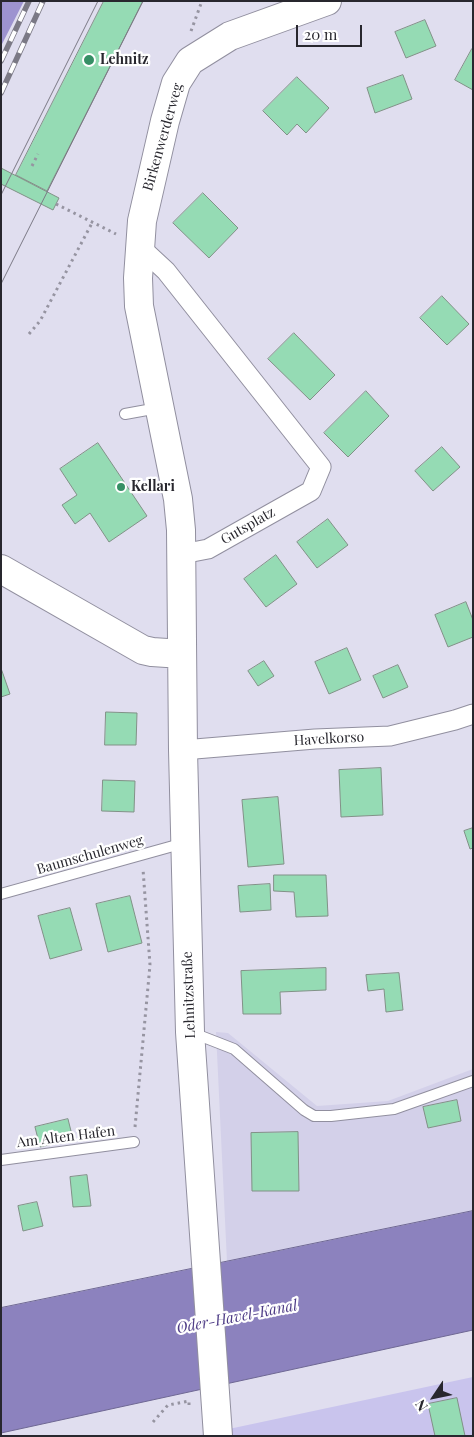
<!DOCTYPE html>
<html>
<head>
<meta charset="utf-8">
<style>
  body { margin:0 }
  #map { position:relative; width:474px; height:1437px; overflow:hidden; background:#e0deef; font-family:"Playfair Display",serif }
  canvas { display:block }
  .frame { position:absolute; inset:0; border:2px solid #28272e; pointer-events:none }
  .north { position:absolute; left:409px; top:1372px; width:50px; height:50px; -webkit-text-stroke:4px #fff; paint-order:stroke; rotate:236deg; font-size:14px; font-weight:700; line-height:20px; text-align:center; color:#28272e }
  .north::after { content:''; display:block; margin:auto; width:18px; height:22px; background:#28272e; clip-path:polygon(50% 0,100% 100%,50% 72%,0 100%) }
  .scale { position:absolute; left:296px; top:25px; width:66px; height:22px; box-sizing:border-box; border:2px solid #28272e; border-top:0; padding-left:6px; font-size:15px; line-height:18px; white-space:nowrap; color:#28272e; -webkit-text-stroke:4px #fff; paint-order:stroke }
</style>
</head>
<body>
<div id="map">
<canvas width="474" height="1437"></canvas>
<div class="frame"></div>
<div class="north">N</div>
<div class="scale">20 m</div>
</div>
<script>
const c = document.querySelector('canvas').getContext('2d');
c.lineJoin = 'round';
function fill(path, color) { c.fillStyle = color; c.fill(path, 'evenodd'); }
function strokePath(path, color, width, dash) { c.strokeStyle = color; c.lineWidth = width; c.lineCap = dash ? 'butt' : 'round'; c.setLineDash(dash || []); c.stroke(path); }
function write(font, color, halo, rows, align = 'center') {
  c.font = font + ' "Playfair Display",serif'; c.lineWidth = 4.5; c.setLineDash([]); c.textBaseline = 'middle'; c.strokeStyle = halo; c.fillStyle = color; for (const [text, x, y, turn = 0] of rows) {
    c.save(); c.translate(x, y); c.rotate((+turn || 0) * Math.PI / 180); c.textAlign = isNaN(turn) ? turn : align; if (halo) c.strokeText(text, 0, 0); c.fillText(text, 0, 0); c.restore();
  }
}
fill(new Path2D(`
  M216 1032 228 1033 317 1106 388 1101 473 1069V1211L227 1262Z`), '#d3d0e9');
fill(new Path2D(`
  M473 1377V1436H196Z`), '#c9c4ed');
fill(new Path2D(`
  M1 1H24L1 46Z`), '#9d93d0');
const water = new Path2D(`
  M473 1211V1330L1 1433V1308Z`);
fill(water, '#8c82be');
strokePath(water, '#6e6793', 1);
const building = new Path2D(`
  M104 1H143L47 191 16 175Z
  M425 20 436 46 406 58 395 32Z
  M472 49 473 50V90L455 80Z
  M403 75 412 99 375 113 367 88Z
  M297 77 329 108 306 133 297 124 287 135 263 111Z
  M1 168 59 198 53 210 1 184Z
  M203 193 238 228 209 258 173 223Z
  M442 296 469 324 447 345 420 318Z
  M294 333 335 375 310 400 268 359Z
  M366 391 389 416 348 457 324 433Z
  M98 443 147 516 109 542 90 513 75 524 62 505 77 495 60 469Z
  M442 447 460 467 433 491 415 471Z
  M328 519 348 545 317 568 297 542Z
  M276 555 297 584 266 607 244 579Z
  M466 602 473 620V637L448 647 435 615Z
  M347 648 361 680 329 694 315 662Z
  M264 661 274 676 258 686 248 671Z
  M398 665 408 687 383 698 373 676Z
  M2 671 10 694 1 697V672Z
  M106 712 137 713 136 745H105Z
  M381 768 383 815 341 817 339 770Z
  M103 780 135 781 134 812 102 811Z
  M278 797 284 864 248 867 242 800Z
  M473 828V848L470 849 464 831Z
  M274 875H326L328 916 296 917 294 892 274 891Z
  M270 884 271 910 240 912 238 886Z
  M130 896 142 943 108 952 96 904Z
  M70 908 82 950 50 959 38 916Z
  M326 968V990L280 992 281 1014H243L241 971Z
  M399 973 403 1010 386 1012 384 989 368 991 366 975Z
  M457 1100 461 1121 428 1128 423 1107Z
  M68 1119 73 1139 40 1147 35 1127Z
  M298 1132 299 1191H252L251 1133Z
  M87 1175 91 1206 73 1207 70 1177Z
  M37 1202 43 1226 23 1231 18 1206Z
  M457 1398 465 1436H435L428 1404Z`);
fill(building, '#95dbb4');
strokePath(building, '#819187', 1);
const lane = new Path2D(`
  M125 414 158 408
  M1 894 184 843
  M193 1033 234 1049 304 1110 314 1116H331L394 1109 473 1081
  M1 1160 134 1142`);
const street = new Path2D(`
  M139 246 166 271 321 467 311 491 208 549 182 554
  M183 750 315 739 390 736 455 720 473 714`);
const secondary = new Path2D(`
  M1 569 143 650 152 652 182 654
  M218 1436 190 1032 183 750 181 530 178 499 139 306 138 278 142 221 165 121 176 83 190 61 230 36 327 1`);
strokePath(lane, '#918f9f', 12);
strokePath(street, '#918f9f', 21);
strokePath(secondary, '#918f9f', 30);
strokePath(new Path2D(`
  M191 31 202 1
  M32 166 38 154
  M56 204 116 234
  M29 334 40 321 92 223
  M135 1127 150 965 143 869
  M153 1422 168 1405 189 1401V1405`), '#9694a1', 3, [2.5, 4]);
strokePath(lane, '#fff', 10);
strokePath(street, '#fff', 19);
strokePath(secondary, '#fff', 28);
strokePath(new Path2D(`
  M1 195 98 1
  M1 284 143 1`), '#7b7985', 1);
const rail = new Path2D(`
  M1 61 29 1
  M1 93 43 1`);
strokePath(rail, '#7b7985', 5.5);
strokePath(rail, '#fff', 4, [11]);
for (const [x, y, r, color] of [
  [89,60,6,"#368f65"],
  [121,487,5,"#368f65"]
]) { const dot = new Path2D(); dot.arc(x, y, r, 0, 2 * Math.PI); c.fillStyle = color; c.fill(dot); strokePath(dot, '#fff', 2); }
write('bold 14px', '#28272e', '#fff', [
  ["Lehnitz",100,60],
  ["Kellari",131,487]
], 'left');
write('14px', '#28272e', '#fff', [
  ["Birkenwerderweg",163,137,-74],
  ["Gutsplatz",248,526,-30],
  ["Havelkorso",329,739,-3],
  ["Baumschulenweg",90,855,-16],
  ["Lehnitzstraße",189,995,-92],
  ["Am Alten Hafen",66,1137,-7]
]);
write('italic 15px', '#4e3c86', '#fff', [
  ["Oder-Havel-Kanal",237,1317,-11]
]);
</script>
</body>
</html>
